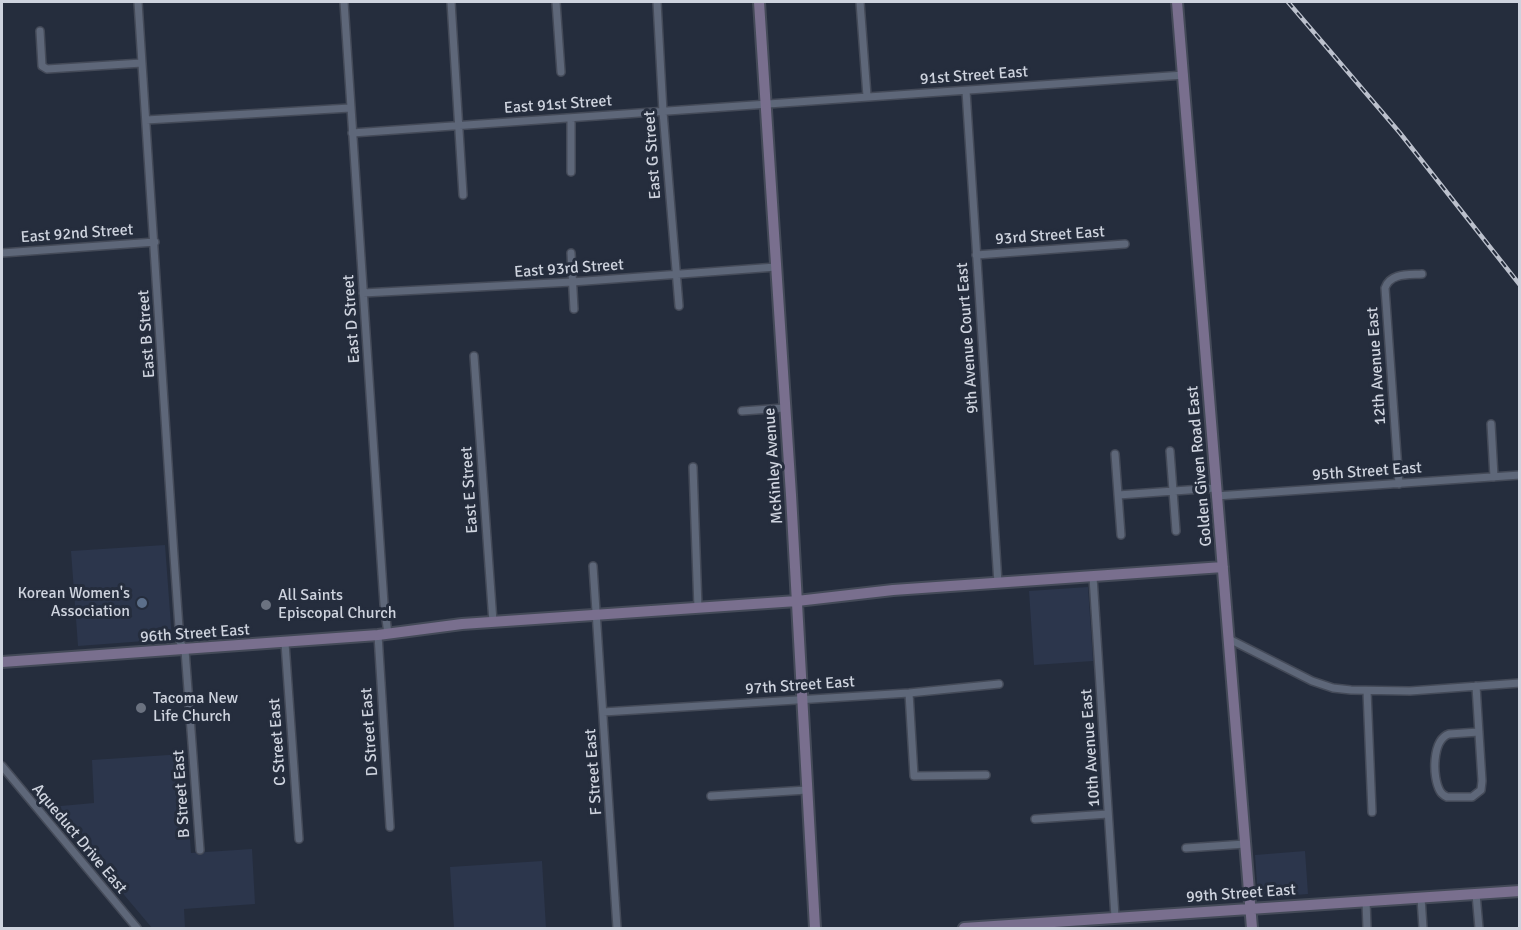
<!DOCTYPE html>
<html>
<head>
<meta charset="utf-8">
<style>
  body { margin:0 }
  #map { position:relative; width:1521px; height:930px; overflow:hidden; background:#252d3d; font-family:Signika,sans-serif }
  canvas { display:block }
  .frame { position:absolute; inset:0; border:3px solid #ced3de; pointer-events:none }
</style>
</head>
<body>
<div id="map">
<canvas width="1521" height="930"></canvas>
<div class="frame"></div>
</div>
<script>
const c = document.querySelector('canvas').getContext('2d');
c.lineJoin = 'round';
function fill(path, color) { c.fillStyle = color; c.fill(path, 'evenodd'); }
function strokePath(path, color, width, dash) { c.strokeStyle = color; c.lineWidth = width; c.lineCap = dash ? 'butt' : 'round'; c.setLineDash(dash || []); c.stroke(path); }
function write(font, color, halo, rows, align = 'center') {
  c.font = font + ' Signika,sans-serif'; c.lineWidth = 6; c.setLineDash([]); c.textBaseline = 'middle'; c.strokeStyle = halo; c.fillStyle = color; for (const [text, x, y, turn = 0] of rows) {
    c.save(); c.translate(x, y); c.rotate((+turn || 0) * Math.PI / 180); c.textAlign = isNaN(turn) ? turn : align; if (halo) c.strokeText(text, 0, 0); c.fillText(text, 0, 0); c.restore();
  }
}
fill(new Path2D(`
  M165 545 172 639 78 646 71 551Z
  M1088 587 1093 661 1034 665 1029 591Z
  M184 754 191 853 252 849 255 904 184 909 185 928H152L50 807 94 803 92 760Z
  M1305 851 1308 894 1258 898 1255 855Z
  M542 861 546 928H454L450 867Z`), '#2c364c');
const street = new Path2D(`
  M138 2 174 556 180 642 185 650 200 850
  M344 2 384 604 388 634
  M451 2 463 195
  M556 2 561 72
  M657 2 663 112 679 306
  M860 2 867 96
  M40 31 42 66 47 69 142 63
  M966 91 998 583
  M571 118V172
  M146 120 350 108
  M352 133 1184 75
  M2 253 155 242
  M571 253 574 309
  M976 255 1125 244
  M363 293 572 282 776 267
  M474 356 493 622
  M742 411 784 408
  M1491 424 1494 477
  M1170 451 1176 531
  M1115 454 1121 535
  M693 467 698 608
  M1399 484 1385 288C1390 273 1408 275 1422 274
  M1118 495 1216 488
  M1216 496 1520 475
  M593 566 617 928
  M1093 577 1115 917
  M378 635 390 827
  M1229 639 1312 681 1333 688 1351 690 1410 691 1520 683
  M285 643 299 839
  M1476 686 1482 781 1481 790 1472 797H1447C1445 796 1441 793 1440 791 1432 777 1432 740 1449 734L1479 732
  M1367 691 1372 812
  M909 693 914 776 986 775
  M603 712 909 693 999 684
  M2 766 137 928
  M711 796 807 790
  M1035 819 1108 814
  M1186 848 1245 844
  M1476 894 1479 928
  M1421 898 1423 928
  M1366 901 1367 928`);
const secondary = new Path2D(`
  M759 2 791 495 815 928
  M1177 2 1252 928
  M2 662 378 635 462 624 797 601 893 590 1223 567
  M964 928 1520 891`);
strokePath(street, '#444a58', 10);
strokePath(secondary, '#444a58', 14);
strokePath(street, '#5e6779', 7);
strokePath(secondary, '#796f8e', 10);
const rail = new Path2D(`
  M1288 2 1400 133 1520 285`);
strokePath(rail, '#bbc0cc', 4.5);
strokePath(rail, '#252d3d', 2, [7]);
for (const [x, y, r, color] of [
  [142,603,6,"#5c6f8a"],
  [266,605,6,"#6b7280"],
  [141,708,6,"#6b7280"]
]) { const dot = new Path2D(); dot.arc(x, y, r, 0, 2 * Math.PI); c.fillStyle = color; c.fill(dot); strokePath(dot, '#252d3d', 2); }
write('16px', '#ced3de', '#252d3d', [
  ["91st Street East",974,76,-4],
  ["East 91st Street",558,105,-4],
  ["East G Street",653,155,-94],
  ["East 92nd Street",77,234,-4],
  ["93rd Street East",1050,236,-4],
  ["East 93rd Street",569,269,-4],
  ["East D Street",352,319,-94],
  ["East B Street",147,334,-94],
  ["9th Avenue Court East",968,338,-94],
  ["12th Avenue East",1377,366,-94],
  ["McKinley Avenue",774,466,-94],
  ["Golden Given Road East",1200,466,-95],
  ["95th Street East",1367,472,-4],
  ["East E Street",470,490,-94],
  ["96th Street East",195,634,-4],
  ["97th Street East",800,686,-4],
  ["D Street East",370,732,-94],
  ["C Street East",278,742,-94],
  ["10th Avenue East",1091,748,-94],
  ["F Street East",594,772,-94],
  ["B Street East",182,794,-94],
  ["Aqueduct Drive East",79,839,50],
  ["99th Street East",1241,894,-4]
]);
write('16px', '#ced3de', '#252d3d', [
  ["Korean Women's",130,594,"right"],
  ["Association",130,612,"right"],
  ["All Saints",278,596],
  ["Episcopal Church",278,614],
  ["Tacoma New",153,699],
  ["Life Church",153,717]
], 'left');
</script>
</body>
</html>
